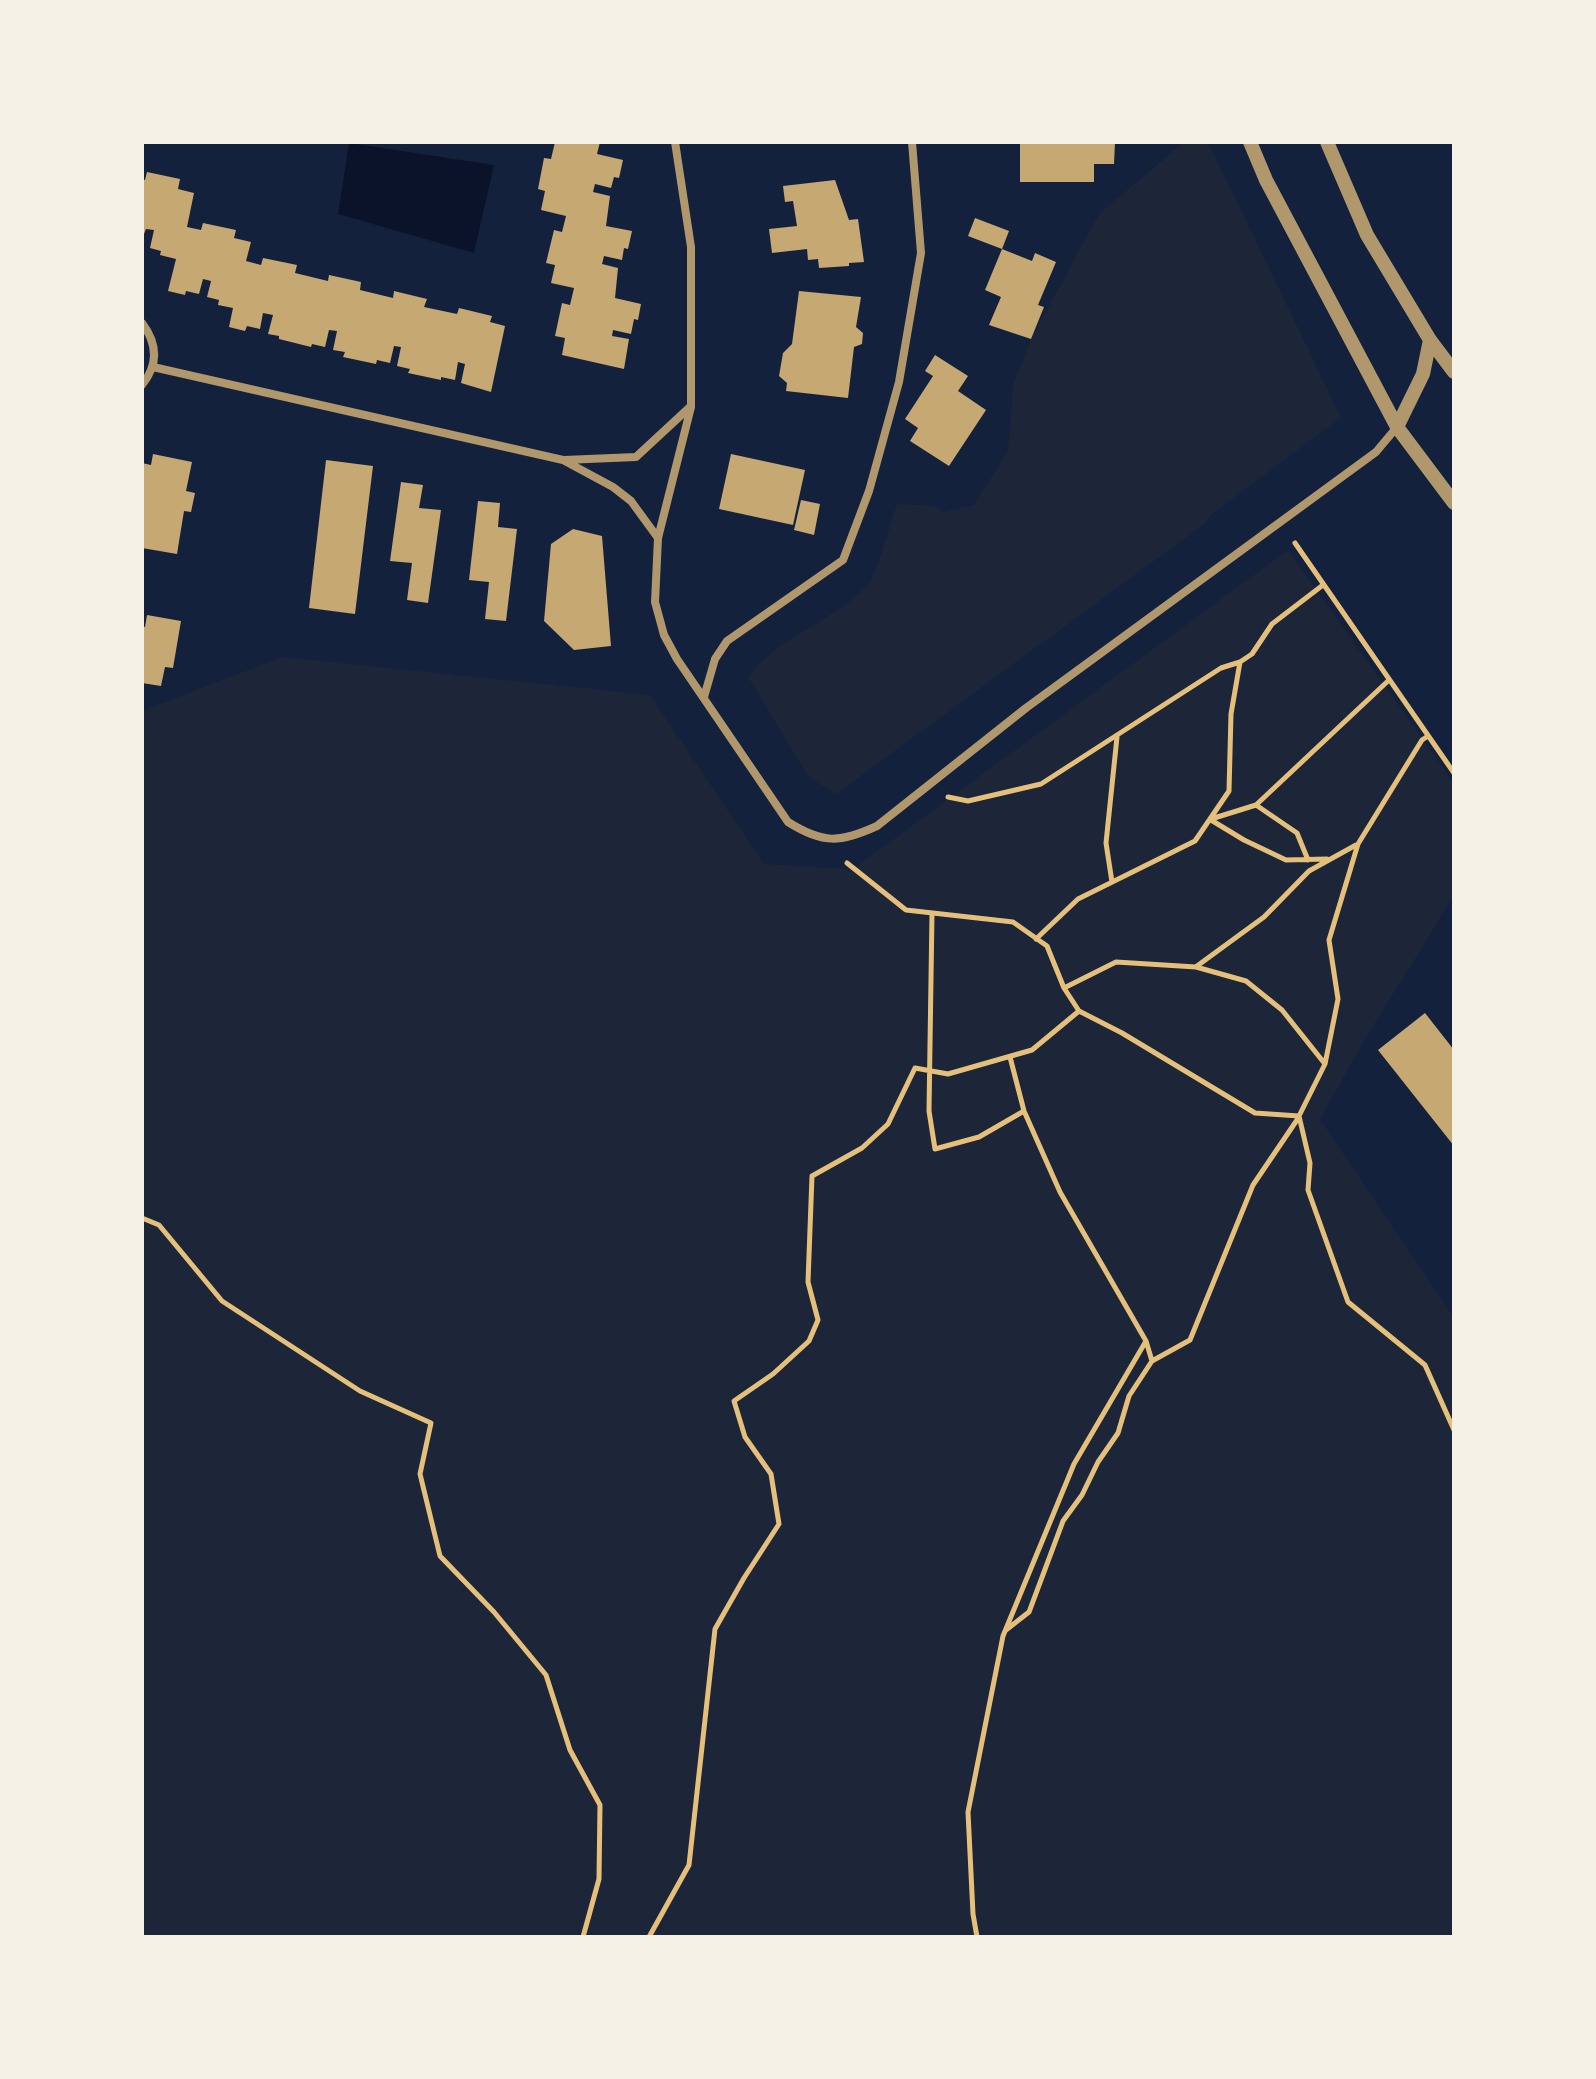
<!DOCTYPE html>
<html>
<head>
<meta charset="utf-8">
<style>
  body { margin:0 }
  #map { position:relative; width:1596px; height:2079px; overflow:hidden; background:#14213d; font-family:Montserrat,sans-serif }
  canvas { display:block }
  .frame { position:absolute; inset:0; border:144px solid #f6f1e7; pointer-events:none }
</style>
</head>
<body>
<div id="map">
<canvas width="1596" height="2079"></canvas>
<div class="frame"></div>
</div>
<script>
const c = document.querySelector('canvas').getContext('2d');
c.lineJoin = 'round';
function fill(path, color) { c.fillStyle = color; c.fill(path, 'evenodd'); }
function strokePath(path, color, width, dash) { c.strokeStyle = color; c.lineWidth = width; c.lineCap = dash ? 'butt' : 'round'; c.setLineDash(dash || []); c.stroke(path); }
fill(new Path2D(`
  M1184 142H1208L1341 417 1213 513 1203 525 836 794 808 776 748 677C777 637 832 622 867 586 876 576 891 521 897 504L935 506 944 512 974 505 1008 451 1013 386 1031 339 1099 214Z
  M1288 550 1454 783V896L1368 1034 1320 1119 1454 1318V1937H142V711L282 657 650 695 764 864 853 869Z`), '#1d2539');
fill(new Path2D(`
  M349 143 494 165 474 253 338 214Z`), '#0b132b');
fill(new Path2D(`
  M555 142H600L597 154 623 160 619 178 614 177 611 188 595 184 593 192 610 196 606 226 632 231 628 249 624 248 622 260 604 256 602 264 618 268 615 298 641 304 638 320 634 319 631 334 613 330 612 336 629 339 624 369 562 355 565 338 555 336 562 303 570 305 574 288 551 283 555 265 546 263 554 230 562 232 566 216 541 210 545 191 538 189 544 158 551 159Z
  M1020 142H1115L1114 164H1094V182H1020Z
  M147 172 180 179 178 189 194 193 187 227 201 230 203 223 236 230 234 238 251 242 246 261 261 265 263 258 297 265 295 273 328 281 329 275 361 282 360 290 393 298 394 291 427 299 424 307 457 314 459 308 492 316 490 322 505 326 491 392 461 383 465 364 458 362 455 380 441 377V380L408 373 410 369 397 366 401 347 394 346 390 363 377 360 376 364 343 357 345 352 333 350 337 331 329 330 325 347 312 344 311 347 279 339V336L268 334 273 315 263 313 260 329 247 326 245 331 229 327 233 308 218 305 219 300 207 297 211 281 203 279 199 294 186 291 185 295 168 291 176 259 160 255 161 251 150 248 154 230 146 229 142 239V179L145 180Z
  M835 180 849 220 858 219 864 262 849 263V266L819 268 818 259 808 260 807 249 772 253 769 229 797 226 793 201 785 202 783 186Z
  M975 218 1009 231 1002 249 968 236Z
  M1002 249 1032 261 1035 253 1056 262 1038 305 1044 307 1031 339 989 325 1001 297 985 290Z
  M799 291 861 297 856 327 863 333 862 344 854 347 848 398 786 391 787 383 779 376 783 353 792 344Z
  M935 355 968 376 958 391 986 410 949 466 910 441 918 428 905 419 933 376 925 371Z
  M153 454 192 462 186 491 195 493 191 512 184 511 177 554 142 548V463L151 465Z
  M731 454 805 470 793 525 719 509Z
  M326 460 373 466 355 614 309 608Z
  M401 482 423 485 419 508 441 510 428 603 407 600 412 563 390 561Z
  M801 500 820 504 814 535 794 530Z
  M478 501 500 503 498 527 517 529 506 621 485 619 489 582 469 580Z
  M573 529 602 536 611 646 574 650 544 621 551 544Z
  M147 615 181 621 173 668 165 667 161 686 142 683V626L145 627Z
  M1425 1013 1454 1050V1146L1378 1050Z`), '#c6a872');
strokePath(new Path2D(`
  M1295 543 1454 773
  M948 797 968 801 1041 784 1221 668 1240 662
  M1256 805 1297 833 1308 860
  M1211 819 1256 805 1389 680
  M1211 820 1244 840 1286 860 1327 859
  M847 863 906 910 1013 922 1047 946 1064 988 1079 1011 1122 1033 1255 1113 1299 1116 1325 1064 1338 999 1329 940 1358 844 1422 740 1428 736
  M1112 882 1106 843 1117 737
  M932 913 929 1111 935 1149 979 1137 1024 1111
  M1036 939 1078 899 1195 841 1229 791 1231 714 1240 662 1252 654 1272 624 1323 585
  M1197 966 1264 917 1309 871 1356 845
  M1064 988 1116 962 1196 967 1246 981 1282 1010 1325 1064
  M1299 1116 1310 1163 1308 1190 1348 1302 1425 1365 1454 1430
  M142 1218 159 1225 222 1301 360 1391 431 1423 420 1474 440 1556 494 1612 546 1675 570 1750 600 1805 599 1879 583 1937
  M1152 1361 1190 1340 1253 1185 1299 1117
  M1006 1630 1029 1612 1063 1521 1082 1495 1098 1462 1118 1433 1129 1396 1152 1361 1146 1341
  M649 1937 689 1865 715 1629 744 1578 779 1524 771 1474 745 1437 734 1401 773 1374 809 1341 818 1320 808 1282 812 1176 862 1148 888 1124 915 1068 948 1074 1032 1050 1079 1011
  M977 1937 973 1914 968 1812 1003 1636 1074 1464 1146 1341 1060 1192 1024 1111 1010 1057`), '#e5c07b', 5);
strokePath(new Path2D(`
  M675 142 691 247V407L658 538 655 602 664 635 677 659 788 822C823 844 840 843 877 826L1026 708 1376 452 1397 427
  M142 323C157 343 159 364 142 385
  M153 367 563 460 613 487 631 501 658 538
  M564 460 636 457 690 407
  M704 697 715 659 727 641 843 560 869 491 899 382 921 253 912 142`), '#b1986c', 8);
strokePath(new Path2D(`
  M1250 142 1266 180 1397 427 1454 503
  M1327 142 1367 235 1430 340 1454 372
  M1397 427 1423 374 1430 340`), '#b1986c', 14);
</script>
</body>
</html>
